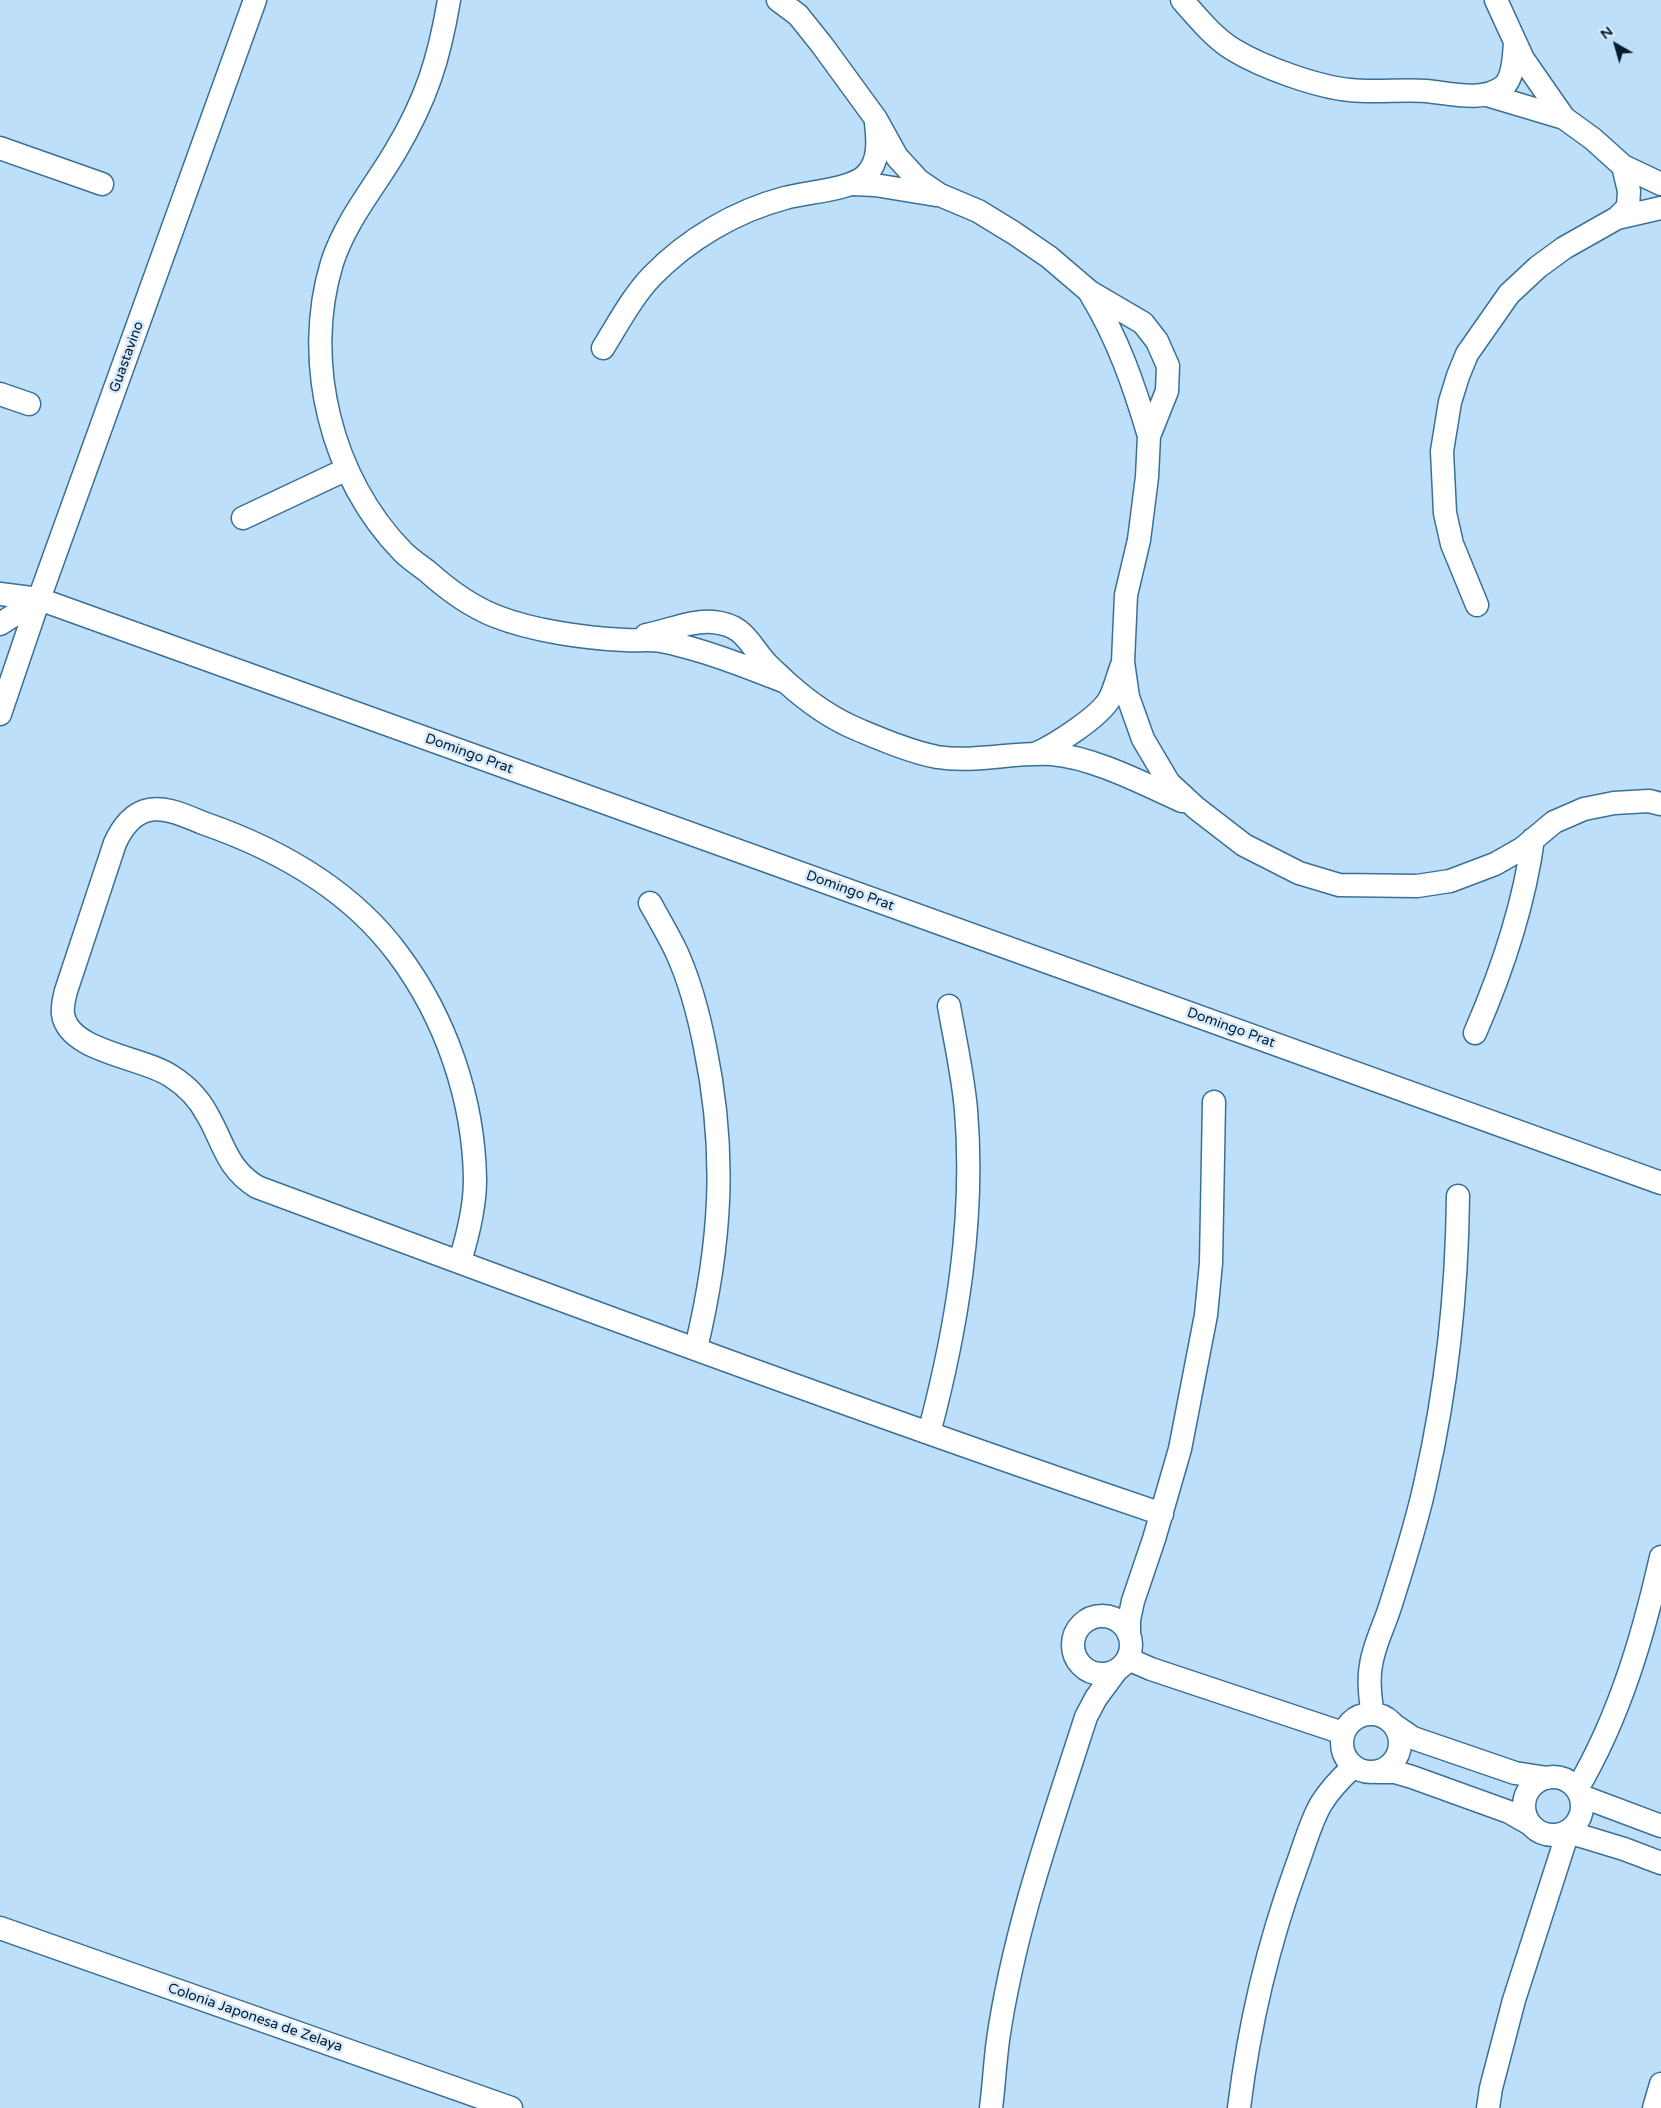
<!DOCTYPE html>
<html>
<head>
<meta charset="utf-8">
<style>
  body { margin:0 }
  #map { position:relative; width:1661px; height:2108px; overflow:hidden; background:#bedff9; font-family:"Varela Round",sans-serif }
  canvas { display:block }
  .north { position:absolute; left:1591px; top:20px; width:50px; height:50px; -webkit-text-stroke:4px #d5ebfd; paint-order:stroke; rotate:322deg; font-size:14px; font-weight:700; line-height:20px; text-align:center; color:#061c2c }
  .north::after { content:''; display:block; margin:auto; width:18px; height:22px; background:#061c2c; clip-path:polygon(50% 0,100% 100%,50% 72%,0 100%) }
</style>
</head>
<body>
<div id="map">
<canvas width="1661" height="2108"></canvas>
<div class="north">N</div>
</div>
<script>
const c = document.querySelector('canvas').getContext('2d');
c.lineJoin = 'round';
function strokePath(path, color, width, dash) { c.strokeStyle = color; c.lineWidth = width; c.lineCap = dash ? 'butt' : 'round'; c.setLineDash(dash || []); c.stroke(path); }
function write(font, color, halo, rows, align = 'center') {
  c.font = font + ' "Varela Round",sans-serif'; c.lineWidth = 5; c.setLineDash([]); c.textBaseline = 'middle'; c.strokeStyle = halo; c.fillStyle = color; for (const [text, x, y, turn = 0] of rows) {
    c.save(); c.translate(x, y); c.rotate((+turn || 0) * Math.PI / 180); c.textAlign = isNaN(turn) ? turn : align; if (halo) c.strokeText(text, 0, 0); c.fillText(text, 0, 0); c.restore();
  }
}
const minor = new Path2D(`
  M449 0C439 60 426 100 395 152 373 189 345 222 332 263 302 361 331 479 403 552 410 559 419 565 427 571 447 589 470 606 495 616 533 631 584 638 625 640 637 641 649 639 661 641 670 642 681 646 690 648 723 657 754 670 786 682
  M778 0 798 15 822 45 876 119 897 157 918 180 940 195 978 211 1014 233 1049 257 1090 292 1143 323 1157 341 1168 366 1167 391 1149 436 1147 477 1139 540 1126 595 1123 662 1128 697 1143 739 1169 783 1196 808 1244 845 1299 873 1339 885 1417 886 1450 881 1495 864 1523 848 1554 822 1584 809 1614 803 1649 801 1661 804
  M1182 0C1198 18 1214 38 1234 50 1262 67 1317 87 1350 90 1375 93 1401 89 1426 91 1449 93 1484 103 1504 86 1514 77 1514 55 1515 42
  M1496 0 1523 59 1564 118 1593 139 1623 166 1661 184
  M1487 95 1564 118
  M0 148 102 184
  M853 184 875 185 936 195
  M1617 218 1661 208
  M1090 293C1118 339 1134 385 1149 436
  M603 348C618 324 632 297 652 276 688 239 736 211 785 198 806 192 850 190 865 176 880 162 878 141 876 123
  M0 394 29 404
  M243 518 347 469
  M0 594 39 599 1661 1183
  M1477 605 1452 544 1445 513 1442 451 1450 402 1458 376 1467 354 1509 294 1538 267 1564 248 1617 218 1628 207 1629 191 1623 166
  M0 624 39 599
  M646 635C668 631 691 620 713 622 745 625 748 643 767 664 773 670 780 676 786 682 807 701 832 719 859 730 883 740 911 752 937 757 975 763 1013 752 1051 754 1093 757 1144 784 1182 801
  M0 714 39 599 255 0
  M1035 754C1054 746 1101 716 1110 698 1115 688 1118 675 1122 665
  M650 903C659 919 669 936 677 953 690 982 699 1016 705 1047 727 1153 721 1244 696 1348
  M1475 1033C1502 971 1524 906 1533 839
  M460 1261C468 1235 475 1208 475 1180 474 1100 446 1018 398 954 350 889 278 849 203 823 186 816 164 805 145 811 130 816 121 830 115 843L66 991C64 999 62 1006 63 1014 68 1052 143 1057 171 1076 185 1085 199 1099 207 1114 224 1143 226 1168 257 1187 558 1299 858 1411 1162 1514
  M929 1433C957 1328 975 1219 966 1110 963 1075 955 1040 949 1006
  M1073 1645a29 29 0 1 1 58 0a29 29 0 1 1-58 0Z
  M1129 1635V1620L1133 1601 1154 1539 1180 1449 1206 1315 1211 1263 1214 1102
  M1128 1659 1151 1669 1343 1733
  M1342 1743a29 29 0 1 1 58 0a29 29 0 1 1-58 0Z
  M1373 1714C1370 1698 1368 1681 1371 1665 1374 1645 1384 1626 1390 1607 1403 1566 1417 1523 1426 1480 1447 1387 1457 1291 1458 1196
  M1394 1725 1413 1738 1515 1773 1547 1778
  M1378 1772H1395L1412 1777 1509 1812 1530 1824
  M1524 1806a29 29 0 1 1 58 0a29 29 0 1 1-58 0Z
  M1577 1789C1619 1718 1643 1637 1661 1557
  M1581 1796 1661 1826
  M0 1928 511 2108
  M991 2108C994 2085 995 2062 998 2040 1014 1929 1052 1823 1086 1717L1096 1698 1116 1671
  M1239 2108C1249 2026 1268 1945 1296 1868 1304 1847 1310 1823 1321 1804 1330 1789 1341 1778 1353 1767
  M1488 2108 1491 2088 1514 2000 1568 1832 1624 1849 1661 1863
  M1654 2108 1661 2084`);
strokePath(minor, '#3a7097', 25);
strokePath(minor, '#fff', 22);
write('14px', '#061c2c', '#d5ebfd', [
  ["Guastavino",127,357,-70],
  ["Domingo Prat",469,754,20],
  ["Domingo Prat",850,891,20],
  ["Domingo Prat",1231,1028,20],
  ["Colonia Japonesa de Zelaya",255,2018,19]
]);
</script>
</body>
</html>
